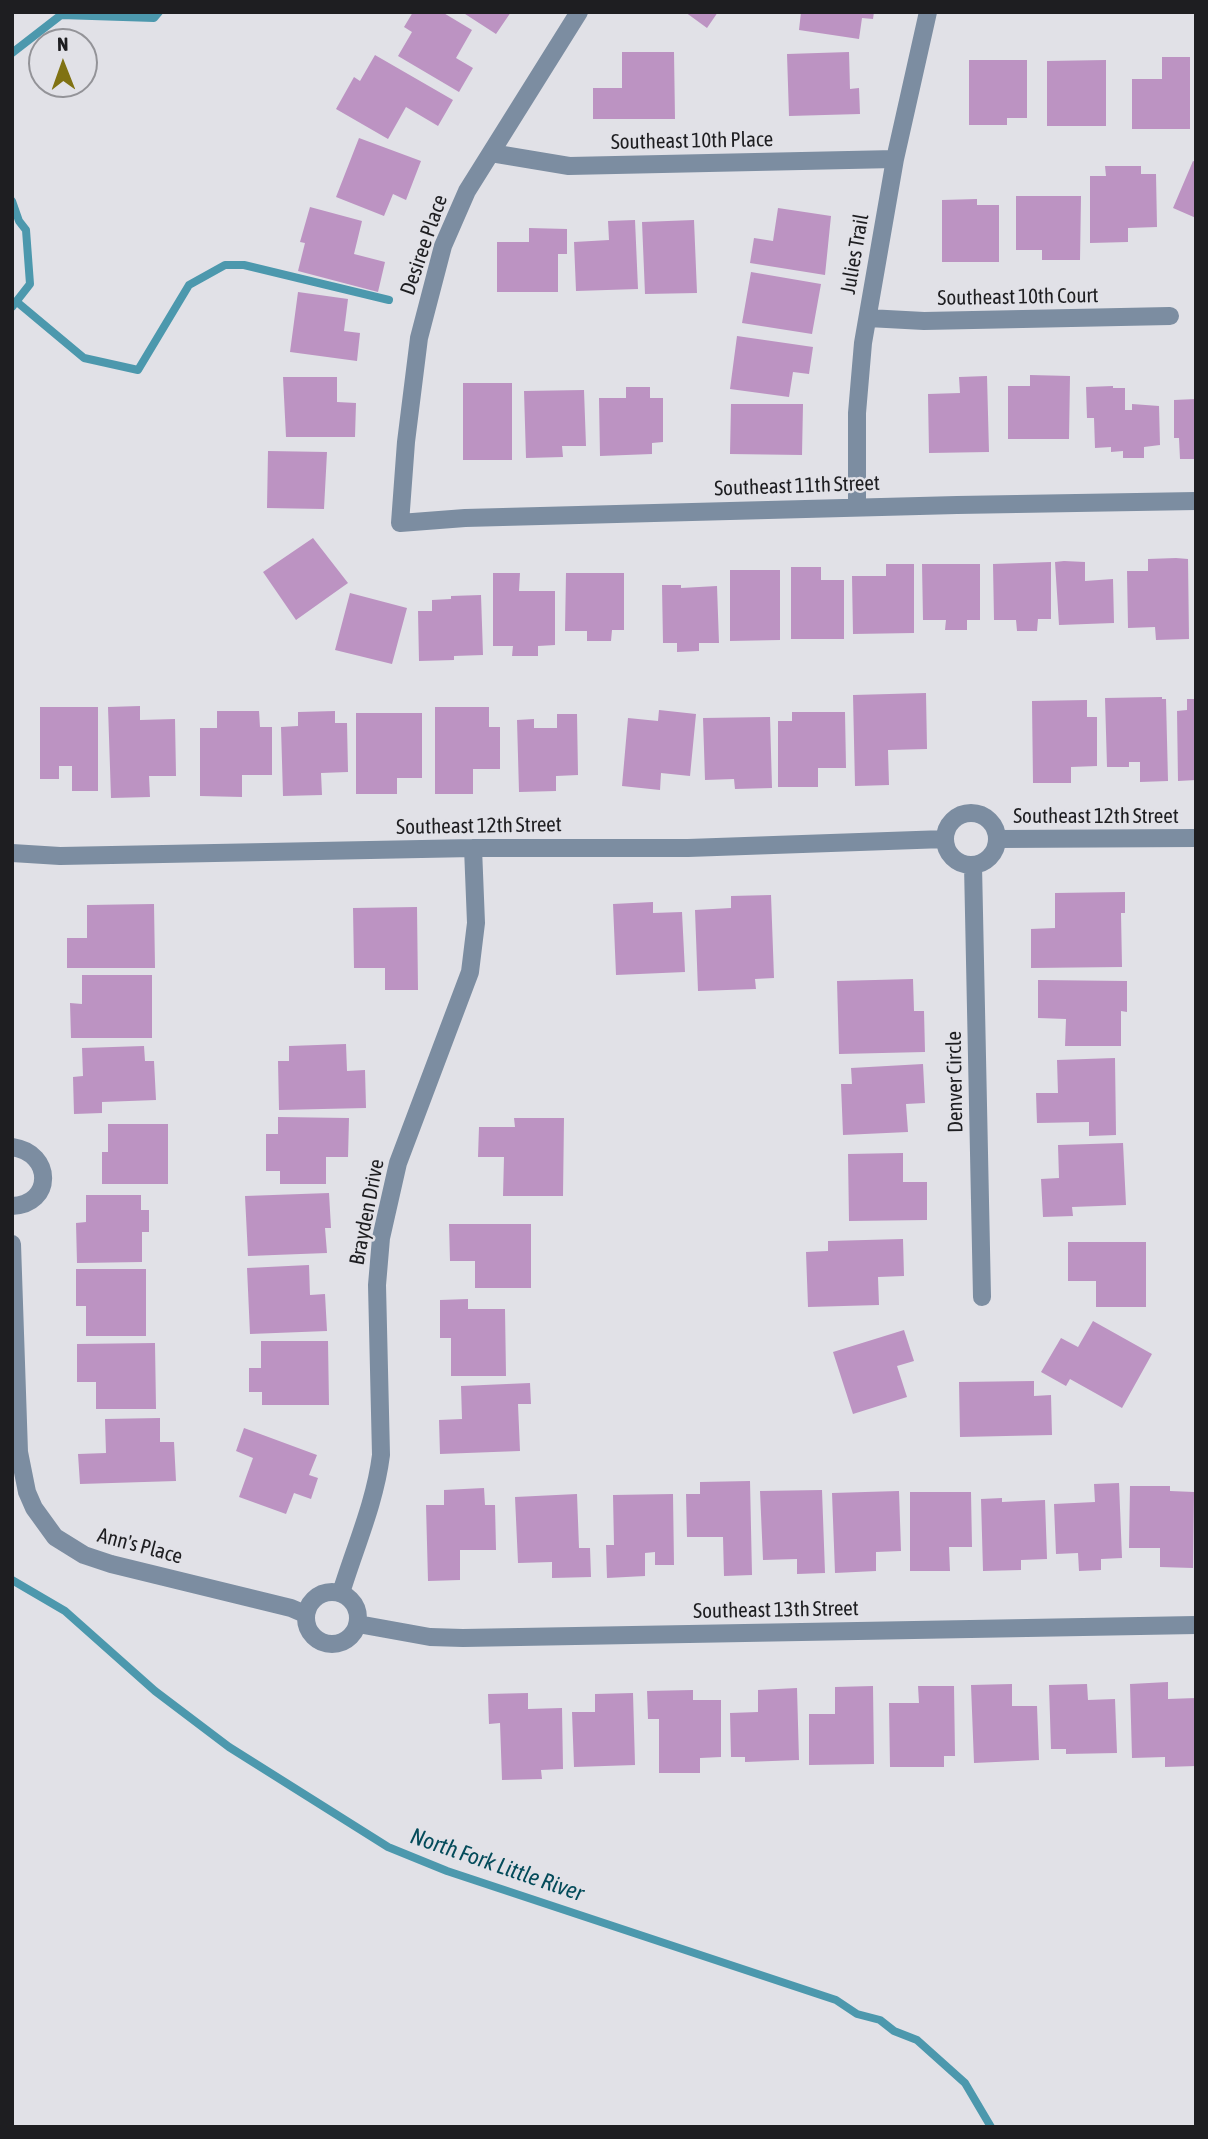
<!DOCTYPE html>
<html>
<head>
<meta charset="utf-8">
<style>
  body { margin:0 }
  #map { position:relative; width:1208px; height:2139px; overflow:hidden; background:#e1e1e7; font-family:"Asap Condensed",sans-serif }
  canvas { display:block }
  .frame { position:absolute; inset:0; border:14px solid #1e1e21; pointer-events:none }
  .north { position:absolute; left:28px; top:28px; width:70px; height:70px; box-sizing:border-box; background:#e1e1e7; border:2px solid #939398; border-radius:50%; rotate:359deg; font-size:19px; font-weight:700; line-height:28px; text-align:center; color:#1e1e21 }
  .north::after { content:''; display:block; margin:auto; width:24px; height:32px; background:#807213; clip-path:polygon(50% 0,100% 100%,50% 72%,0 100%) }
</style>
</head>
<body>
<div id="map">
<canvas width="1208" height="2139"></canvas>
<div class="frame"></div>
<div class="north">N</div>
</div>
<script>
const c = document.querySelector('canvas').getContext('2d');
c.lineJoin = 'round';
function strokePath(path, color, width, dash) { c.strokeStyle = color; c.lineWidth = width; c.lineCap = dash ? 'butt' : 'round'; c.setLineDash(dash || []); c.stroke(path); }
function fill(path, color) { c.fillStyle = color; c.fill(path, 'evenodd'); }
function write(font, color, halo, rows, align = 'center') {
  c.font = font + ' "Asap Condensed",sans-serif'; c.lineWidth = 5; c.setLineDash([]); c.textBaseline = 'middle'; c.strokeStyle = halo; c.fillStyle = color; for (const [text, x, y, turn = 0] of rows) {
    c.save(); c.translate(x, y); c.rotate((+turn || 0) * Math.PI / 180); c.textAlign = isNaN(turn) ? turn : align; if (halo) c.strokeText(text, 0, 0); c.fillText(text, 0, 0); c.restore();
  }
}
strokePath(new Path2D(`
  M12 53 61 15 154 18 159 12
  M12 201 19 221 26 230 30 284 12 307
  M17 302 84 358 138 370 189 285 225 265H244L389 300
  M12 1580 65 1611 155 1691 229 1747 388 1847 447 1871 836 2000 857 2014 880 2020 894 2031 917 2040 965 2083 991 2127`), '#4c98ad', 8);
fill(new Path2D(`
  M413 12H442L472 30 456 58 473 68 459 92 398 56 412 32 404 27Z
  M462 12H511L496 34Z
  M685 12H718L707 28Z
  M801 12H874L873 19 862 18 859 39 799 30Z
  M622 52H674L675 119H593V88H622Z
  M849 52 850 89 859 88 860 114 789 116 787 54Z
  M375 55 453 100 438 126 406 107 388 139 336 109 354 77 360 81Z
  M1162 57H1190V129H1132V79H1162Z
  M969 60H1027V118H1007V125H969Z
  M1106 60V126H1047V61Z
  M359 138 421 161 406 200 393 194 384 216 336 197Z
  M1193 161 1196 162V218L1173 208Z
  M1105 166H1141V174H1156L1157 227 1128 228V242L1090 243V176H1106Z
  M1016 196H1081L1080 260H1042V250H1016Z
  M977 199V205H999V262H942V200Z
  M310 207 362 221 354 254 385 262 378 292 298 271 305 243 300 242Z
  M778 208 831 216 825 275 750 263 754 238 773 241Z
  M635 220 638 289 576 291 574 242 609 240 608 221Z
  M694 220 697 293 645 294 642 222Z
  M529 228 567 229V254H558V292H497V242H529Z
  M751 272 821 284 812 334 742 323Z
  M298 292 348 299 344 331 360 333 357 361 290 352Z
  M737 336 813 347 809 374 793 372 789 397 730 389Z
  M1030 375 1070 376 1069 439H1008V386H1030Z
  M987 376 989 452 929 453 928 394 960 393 959 377Z
  M283 377H337V402L356 403 355 437H286Z
  M463 383H512V460H463Z
  M1113 386V388H1125V410H1132V404L1159 406 1160 445 1144 447V458H1123V451L1111 452V447L1095 448 1094 418H1087L1086 387Z
  M626 387H650V398H663V442L652 443V454L600 456 599 398H626Z
  M584 390 586 446H562L563 457 526 458 524 391Z
  M1196 399V459H1180L1179 438H1174V400Z
  M731 404H803L802 455 730 454Z
  M268 451 327 452 324 509 267 508Z
  M313 538 348 583 296 620 263 572Z
  M1176 558 1188 559 1189 639 1156 640 1155 627 1128 628 1127 571H1148V559Z
  M1064 561 1085 562V581L1113 579 1114 623 1059 625 1055 562Z
  M1051 562V619H1038L1037 631H1017L1016 620H994L993 564Z
  M886 564H914V633L853 634 852 576H886Z
  M922 564H980V620H967V630H945L946 620H923Z
  M791 567H821V580H844V639H791Z
  M730 570H780V640L730 641Z
  M493 573H520L519 591H555V645L538 646V656H512L513 646H493Z
  M566 573H624V630H612L611 641H587V631H565Z
  M662 585H681V588L717 586 719 643H699V651L677 652V643H663Z
  M350 593 407 608 392 664 335 650Z
  M481 595 483 655 454 656V660L419 661 418 611H432V600L451 599V596Z
  M926 693 927 749 888 750 889 785 855 786 853 695Z
  M1162 697V699H1166L1168 781 1140 782V762H1129V767H1107L1105 698Z
  M1187 699H1196V780L1178 781 1177 711 1187 710Z
  M1087 700V717H1097V766L1071 767V783H1033L1032 701Z
  M140 706V720L175 719 176 776H149L150 797 111 798 108 707Z
  M40 707H98V791H72V766H59V779H40Z
  M435 707H489V727H500V769H473V794H435Z
  M659 710 696 714 690 776 661 773 660 790 622 786 628 718 658 721Z
  M217 711H259L260 727H272V775H242V797L200 796V728H217Z
  M335 711V723H347L348 772 321 773 322 795 283 796 281 727 298 726V712Z
  M792 712H845L846 768H818V787H778V721H792Z
  M356 713H422V778H397V794H356Z
  M557 714H577L578 775 556 776V791L519 792 517 720 534 719V728H557Z
  M770 717 772 788 735 789 734 779 705 780 703 718Z
  M1125 892V913H1121L1122 967 1031 968V929L1055 928V893Z
  M771 895 774 978 755 979 756 989 698 991 695 910 731 908V896Z
  M653 902V913L682 912 685 972 616 975 613 904Z
  M154 904 155 968H67V938H87V905Z
  M417 907 418 990H385V968H354L353 908Z
  M82 975H152V1038H71L70 1003 82 1004Z
  M913 979 914 1011H924L925 1052 839 1054 837 981Z
  M1038 980 1127 981V1012L1121 1011V1046H1065L1066 1019 1038 1018Z
  M346 1044 347 1071 365 1070 366 1108 279 1110 278 1061H289V1046Z
  M144 1046 145 1061H154L156 1100 102 1102V1113L74 1114 73 1077 83 1076 82 1048Z
  M1115 1058 1116 1135 1089 1136V1122L1037 1123 1036 1093H1058L1057 1060Z
  M923 1064 925 1103 906 1104 908 1132 843 1135 841 1084H852L851 1068Z
  M278 1117 349 1118 348 1157H326V1184H280V1171H266V1134H278Z
  M514 1118H564L563 1196H503L504 1157H478L479 1127H515Z
  M108 1124H168V1184H102V1152H108Z
  M1123 1143 1126 1205 1072 1207 1073 1216 1043 1217 1041 1179 1059 1178 1058 1145Z
  M903 1153V1182H927V1220L849 1221 848 1154Z
  M329 1193 331 1228H325L327 1253 248 1256 245 1196Z
  M86 1195H141V1210H149V1232H142V1262L77 1263 76 1223 86 1222Z
  M449 1224H531V1288H475V1261H450Z
  M903 1239 904 1276 878 1277 879 1305 808 1307 806 1252 828 1251V1241Z
  M1068 1242H1146V1307H1096V1281H1068Z
  M309 1265 310 1295 325 1294 327 1331 250 1334 247 1268Z
  M76 1269H146V1336H86V1306H76Z
  M468 1299V1309H505L506 1376H451V1338H440V1300Z
  M1093 1321 1152 1354 1122 1408 1070 1379 1066 1386 1041 1372 1061 1338 1078 1347Z
  M904 1330 914 1361 897 1366 907 1397 853 1414 833 1352Z
  M261 1341H328L329 1405H262V1392H249V1368H261Z
  M155 1343 156 1409H96V1382H77V1344Z
  M1034 1381V1396L1051 1395 1052 1435 960 1437 959 1382Z
  M530 1383 531 1404H518L520 1451 440 1454 439 1420 462 1419 461 1386Z
  M160 1418V1442H174L176 1481 80 1484 78 1454 106 1453 105 1419Z
  M244 1428 317 1455 309 1475 318 1478 311 1499 294 1493 286 1514 239 1497 253 1458 236 1451Z
  M750 1481 752 1575 724 1576 723 1537H687L686 1494H700V1482Z
  M1119 1483 1122 1558 1101 1559V1570L1079 1571 1078 1553 1056 1554 1054 1504 1095 1502 1094 1484Z
  M1130 1486H1170V1491L1194 1492 1193 1568 1160 1567V1548H1129Z
  M484 1488 485 1505H495L496 1550H460V1580L428 1581 426 1505H444V1490Z
  M822 1490 825 1573 797 1574V1559L763 1560 760 1491Z
  M899 1491 901 1551 876 1552V1571L835 1573 832 1493Z
  M910 1492H971L972 1547H949L950 1571H910Z
  M577 1494 579 1548H590L591 1577 552 1578V1562L518 1563 515 1497Z
  M673 1494 674 1565H655V1552L645 1553V1576L607 1578 606 1545H614L613 1495Z
  M1002 1498V1502L1045 1500 1047 1559 1021 1560V1570L983 1571 981 1499Z
  M1168 1682V1699L1196 1698V1766L1165 1767V1757L1132 1758 1130 1684Z
  M1012 1684V1706H1037L1039 1760 974 1763 971 1685Z
  M1087 1684 1088 1700 1115 1699 1117 1753 1066 1754V1749H1051L1049 1685Z
  M873 1686 874 1764 809 1765V1714H835V1687Z
  M918 1686H954L955 1756H944V1767H890L889 1703H919Z
  M797 1688 799 1760 745 1762V1757H731L730 1713 758 1712V1690Z
  M693 1690V1700H721V1757L700 1758V1773H659V1719H648L647 1691Z
  M528 1693V1709L562 1708 563 1769 541 1770 542 1779 502 1780 500 1723 489 1724 488 1694Z
  M633 1693 635 1765 574 1767 572 1712H595V1694Z`), '#bc93c2');
strokePath(new Path2D(`
  M579 12 467 191 443 246 419 338 406 442 400 523 465 518 957 505 1196 501
  M491 153 569 166 895 159
  M868 318 924 321 1170 316
  M857 507V413L863 343 895 159 928 12
  M945 839a26 26 0 1 1 52 0a26 26 0 1 1-52 0Z
  M998 839 1196 838
  M12 853 60 856 473 848H688L945 839
  M973 865 982 1297
  M12 1147C54 1153 53 1205 12 1206
  M12 1244 19 1452 27 1492 34 1508 55 1537 84 1555 111 1564 291 1608 305 1614
  M306 1618a26 26 0 1 1 52 0a26 26 0 1 1-52 0Z
  M341 1593C355 1547 375 1503 381 1455L377 1285 381 1238 398 1163 470 972 476 923 473 848
  M358 1624 430 1637 463 1638 1196 1625`), '#7c8da1', 18);
write('21px', '#1e1e21', '#e1e1e7', [
  ["Southeast 10th Place",692,141,-1],
  ["Desiree Place",424,245,-71],
  ["Julies Trail",855,254,-80],
  ["Southeast 10th Court",1018,297,-1],
  ["Southeast 11th Street",797,486,-2],
  ["Southeast 12th Street",1096,816],
  ["Southeast 12th Street",479,826,-1],
  ["Denver Circle",955,1082,-91],
  ["Brayden Drive",367,1212,-79],
  ["Ann's Place",140,1546,15],
  ["Southeast 13th Street",776,1610,-1]
]);
write('italic 23px', '#044b5a', '#e1e1e7', [
  ["North Fork Little River",497,1865,19]
]);
</script>
</body>
</html>
